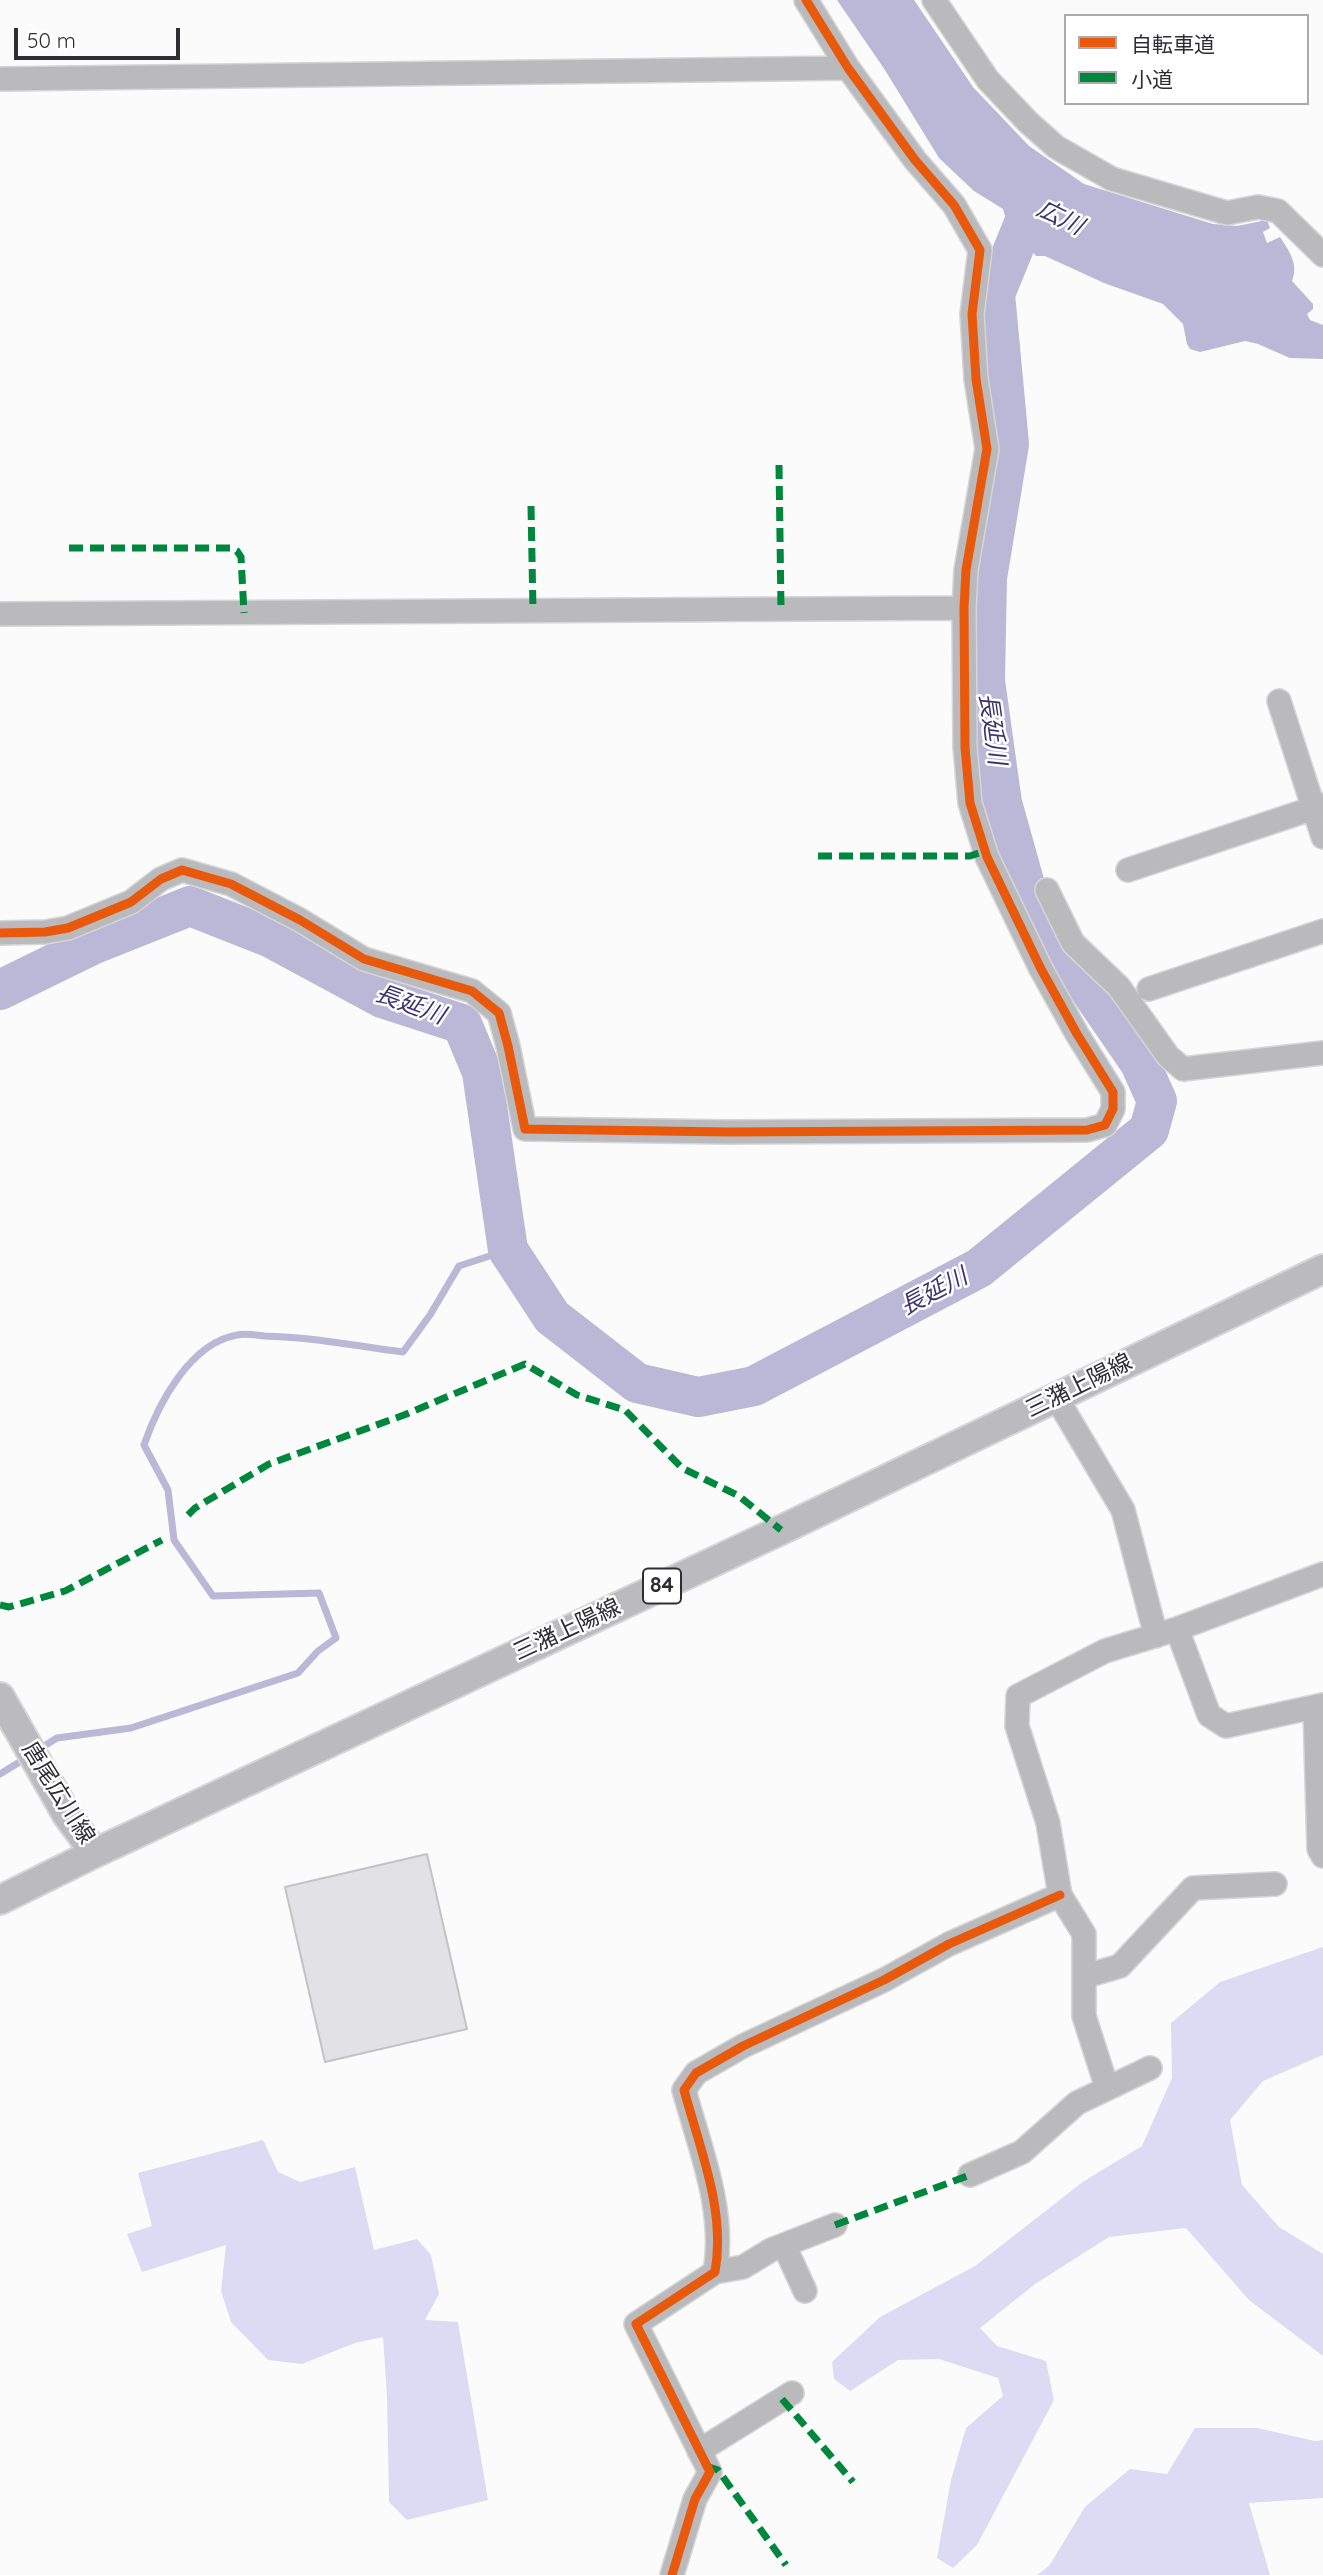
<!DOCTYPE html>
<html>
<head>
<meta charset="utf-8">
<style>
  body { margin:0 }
  #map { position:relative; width:1323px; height:2575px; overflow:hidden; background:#fbfbfb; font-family:Quicksand,"Noto Sans JP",sans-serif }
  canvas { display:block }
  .legend { position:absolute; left:1064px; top:14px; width:245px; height:91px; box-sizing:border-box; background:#fff; border:2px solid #ababaf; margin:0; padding:9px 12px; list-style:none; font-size:21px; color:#2e2d36 }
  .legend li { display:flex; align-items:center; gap:14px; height:35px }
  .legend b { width:35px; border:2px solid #ababaf }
  .scale { position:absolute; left:14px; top:28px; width:166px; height:32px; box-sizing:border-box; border:4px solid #2e2d36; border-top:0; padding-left:9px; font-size:21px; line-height:24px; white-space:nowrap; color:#2e2d36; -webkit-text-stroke:5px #fff; paint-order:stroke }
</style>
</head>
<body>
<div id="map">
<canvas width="1323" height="2575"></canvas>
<ul class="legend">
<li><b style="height:9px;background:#e8590c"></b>自転車道</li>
<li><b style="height:9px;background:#00873e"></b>小道</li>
</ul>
<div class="scale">50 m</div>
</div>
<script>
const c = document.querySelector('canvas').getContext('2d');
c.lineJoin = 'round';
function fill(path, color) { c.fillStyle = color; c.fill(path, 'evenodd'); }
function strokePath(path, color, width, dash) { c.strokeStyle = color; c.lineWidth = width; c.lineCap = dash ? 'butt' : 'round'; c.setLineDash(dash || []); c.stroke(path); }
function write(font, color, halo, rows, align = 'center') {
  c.font = font + ' Quicksand,"Noto Sans JP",sans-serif'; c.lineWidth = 5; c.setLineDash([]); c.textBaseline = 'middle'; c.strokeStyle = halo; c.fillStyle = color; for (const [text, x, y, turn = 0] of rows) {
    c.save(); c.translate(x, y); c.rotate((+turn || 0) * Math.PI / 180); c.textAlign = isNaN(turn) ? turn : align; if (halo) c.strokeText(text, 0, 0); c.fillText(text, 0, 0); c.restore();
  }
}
fill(new Path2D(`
  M1323 1947V2055L1263 2081 1230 2120 1242 2185 1279 2227 1323 2254V2356L1249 2300 1186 2228 1109 2237 1035 2284 980 2328 997 2346 1046 2361 1054 2400 977 2545 953 2568 937 2558 951 2480 966 2428 1003 2396 998 2378 939 2359 898 2360 850 2391 834 2379 832 2362 880 2317 975 2266 1084 2181 1142 2146 1172 2078 1171 2023 1220 1982Z
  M263 2140 278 2172 300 2182 355 2167 374 2250 417 2239 431 2255 439 2294 425 2320 458 2322 488 2500 407 2520 389 2502 387 2396 383 2337 355 2343 302 2364 268 2360 231 2322 221 2291 226 2245 142 2272 127 2234 152 2226 138 2173Z
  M1195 2428H1257L1315 2441 1323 2440V2498L1249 2503 1270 2575H1037L1049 2566 1085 2507 1130 2469 1167 2474Z`), '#dddbf4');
fill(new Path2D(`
  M837 0H914L973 87 1029 146 1084 184 1213 224 1237 226 1267 220 1270 228 1263 232 1267 243 1280 237C1289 251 1299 264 1292 281L1313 304V309L1307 314 1310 320 1323 325V359L1290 358 1258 344 1245 341 1200 352 1190 349 1187 344 1183 324 1163 304 1104 283 1045 256H1036L1007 222 1003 209 974 191 939 158 885 70Z`), '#bab7d7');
strokePath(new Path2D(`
  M36 1751 57 1738 131 1728 298 1673 318 1651 336 1638 319 1593 213 1596 174 1540 168 1490 144 1445C158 1404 190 1343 237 1335 246 1333 256 1335 264 1336 311 1337 357 1346 403 1352L430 1315 459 1266 508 1250
  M0 1774 26 1758`), '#bab7d7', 7);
strokePath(new Path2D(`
  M0 990 92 945 190 906 271 938 382 998 462 1024 482 1072 508 1250 552 1317 637 1383 698 1397 754 1386 979 1268 1149 1130 1157 1101 1140 1063 1030 903 1002 803 985 681 987 578 1009 444 995 294 1031 206`), '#bab7d7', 40);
const building = new Path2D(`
  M427 1854 467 2029 325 2062 285 1887Z`);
fill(building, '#e2e2e6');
strokePath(building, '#c3c3c7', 2);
const minor = new Path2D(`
  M934 0 988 80 1028 122 1056 147 1112 179 1227 213 1258 207 1278 211 1323 255
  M0 79 848 68
  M0 614 964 608
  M1279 701 1323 837
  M1128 870 1323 805
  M1047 890 1073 943 1119 987 1168 1056 1183 1069 1323 1053
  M0 933 45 932 68 928 131 902 161 879 182 870 231 884 300 920 364 959 472 991 499 1013 508 1046 525 1129 728 1132 1087 1130 1105 1125 1113 1109V1092L1077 1034 1041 969 987 857 970 803 965 747 964 608 966 570 987 449 976 379 972 314 980 250 954 205 915 160 848 68 806 0
  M1149 989 1323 931
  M1056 1397 1123 1510 1156 1636
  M1177 1629 1209 1715 1226 1726 1323 1705
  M1315 1707 1319 1849 1323 1856
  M1086 1976 1120 1966 1193 1888 1275 1884
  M1107 2088 1084 2016V1934L1060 1895 1048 1823 1017 1726 1018 1696 1105 1651 1177 1629 1323 1574
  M970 2175 1022 2152 1077 2103 1150 2068
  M784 2245 805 2291
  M715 2272 743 2267 771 2250 835 2225
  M699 2451 792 2393
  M672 2575 695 2499 710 2472 636 2324 715 2272C726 2211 700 2149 684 2090L696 2073 743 2046 884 1980 949 1944 1060 1895`);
const major = new Path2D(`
  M0 1697 67 1815 95 1853
  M0 1900 95 1853 781 1530 1323 1269`);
strokePath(minor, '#d6d6d8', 26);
strokePath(major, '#d6d6d8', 32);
strokePath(minor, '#bab9bb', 23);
strokePath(major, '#bbbbbf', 28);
strokePath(new Path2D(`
  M779 465 781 609
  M531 506 533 611
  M69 548H231L237 551 241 557 244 613
  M818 856H970L985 851
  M188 1515 195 1508 269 1464 404 1415 525 1364 577 1395 625 1410 682 1468 739 1496 781 1530
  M0 1605 9 1607 65 1591 162 1540
  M835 2225 970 2175
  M782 2399 853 2482
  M706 2466 718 2470 786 2565`), '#00873e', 7, [14, 7]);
strokePath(new Path2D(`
  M0 933 45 932 68 928 131 902 161 879 182 870 231 884 300 920 364 959 472 991 499 1013 508 1046 525 1129 728 1132 1087 1130 1105 1125 1113 1109V1092L1077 1034 1041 969 987 857 970 803 965 747 964 608 966 570 987 449 976 379 972 314 980 250 954 205 915 160 848 68 806 0
  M672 2575 695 2499 710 2472 636 2324 715 2272C726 2211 700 2149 684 2090L696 2073 743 2046 884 1980 949 1944 1060 1895`), '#e8590c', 9);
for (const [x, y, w] of [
  [662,1586,38]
]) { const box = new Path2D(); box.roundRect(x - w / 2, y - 17.5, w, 35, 5); c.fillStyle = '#fff'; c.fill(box); strokePath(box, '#2e2d36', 2); }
write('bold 21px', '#2e2d36', null, [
  ["84",662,1586]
]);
write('23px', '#2e2d36', '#fff', [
  ["三潴上陽線",1079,1386,-26],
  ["三潴上陽線",567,1630,-25],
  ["唐尾広川線",58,1793,58]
]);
write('italic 24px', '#3e356e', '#fff', [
  ["広川",1060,218,26],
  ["長延川",992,729,82],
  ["長延川",410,1005,20],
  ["長延川",934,1292,-28]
]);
</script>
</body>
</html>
